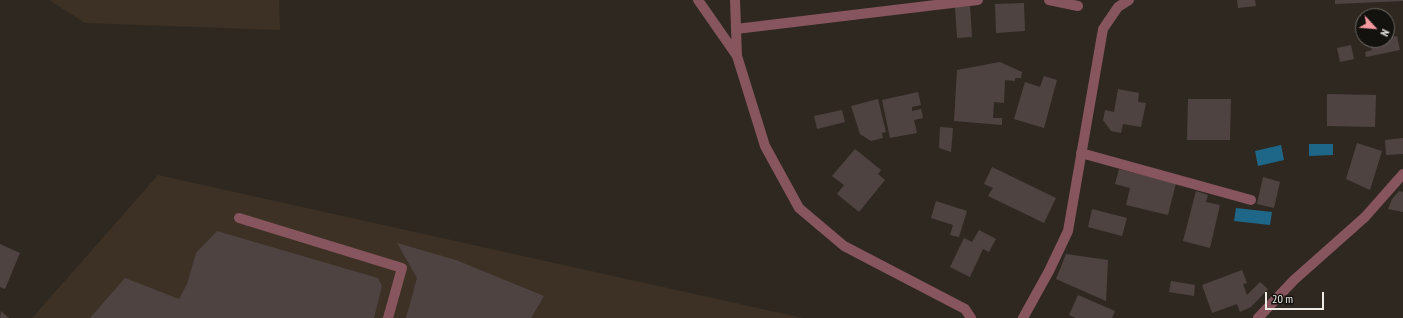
<!DOCTYPE html>
<html>
<head>
<meta charset="utf-8">
<style>
  body { margin:0 }
  #map { position:relative; width:1403px; height:318px; overflow:hidden; background:#2f2820; font-family:"PT Sans Narrow",sans-serif }
  canvas { display:block }
  .north { position:absolute; left:1355px; top:8px; width:40px; height:40px; box-sizing:border-box; background:#14120e; border:1px solid #6b6864; border-radius:50%; rotate:116deg; font-size:11px; font-weight:700; line-height:16px; text-align:center; color:#eeeae5 }
  .north::after { content:''; display:block; margin:auto; width:14px; height:18px; background:#f49aa0; clip-path:polygon(50% 0,100% 100%,50% 72%,0 100%) }
  .scale { position:absolute; left:1265px; top:292px; width:59px; height:18px; box-sizing:border-box; border:2px solid #eeeae5; border-top:0; padding-left:5px; font-size:12px; line-height:14px; white-space:nowrap; color:#eeeae5; -webkit-text-stroke:3px #14120e; paint-order:stroke }
</style>
</head>
<body>
<div id="map">
<canvas width="1403" height="318"></canvas>
<div class="north">N</div>
<div class="scale">20 m</div>
</div>
<script>
const c = document.querySelector('canvas').getContext('2d');
c.lineJoin = 'round';
function fill(path, color) { c.fillStyle = color; c.fill(path, 'evenodd'); }
function strokePath(path, color, width, dash) { c.strokeStyle = color; c.lineWidth = width; c.lineCap = dash ? 'butt' : 'round'; c.setLineDash(dash || []); c.stroke(path); }
fill(new Path2D(`
  M49 0H279L280 30 85 23Z
  M158 175 803 318H32Z`), '#3c3124');
fill(new Path2D(`
  M1309 144H1333V155L1309 156Z
  M1281 145 1284 160 1258 166 1255 151Z
  M1236 208 1272 212 1270 225 1234 221Z`), '#1e6789');
fill(new Path2D(`
  M1237 0H1255L1256 6 1238 8Z
  M1335 0H1403V1L1335 4Z
  M1024 3 1025 31 996 33 995 4Z
  M970 6 972 37 957 38 955 7Z
  M1391 33 1392 37 1397 36 1400 50 1366 57 1365 52 1372 50 1370 43 1379 41V40H1387V34Z
  M1351 45 1354 59 1340 62 1337 48Z
  M1000 62 1022 72 1021 78H1015V81L1005 80 1004 103 994 102 993 118H1002V125L954 121 957 70Z
  M1044 76 1057 80 1044 128 1014 119 1025 82 1040 87Z
  M1118 89 1139 93 1138 102 1146 103 1141 127 1123 124 1121 133 1111 131 1103 120 1105 110 1114 112Z
  M918 92 921 105 912 107V111L921 109 923 118 914 120 917 133 890 138 882 100Z
  M1327 94 1376 95 1375 127 1327 126Z
  M878 99 886 132 882 133 883 138 871 141 860 134 851 106Z
  M1188 99H1231L1230 140H1187Z
  M842 110 845 122 817 129 814 116Z
  M940 127 953 128 951 152 939 148Z
  M1403 138V154L1386 155 1385 140Z
  M1357 143 1382 151 1370 190 1346 179Z
  M855 149 881 170 878 174 885 180 859 212 837 194 844 185 832 176Z
  M992 167 1056 198 1044 223 988 196 993 188 984 184Z
  M1119 169 1176 183 1168 215 1126 205 1130 188 1115 184Z
  M1263 177 1280 182 1274 208 1257 204Z
  M1196 191 1208 195 1206 202 1220 205 1210 248 1183 241Z
  M1399 191 1403 192V212L1388 209 1392 199Z
  M936 201 967 211 959 237 950 235 953 225 931 218Z
  M1092 209 1127 218 1122 236 1088 227Z
  M979 230 996 239 989 252 983 249 970 277 950 267 964 238 972 242Z
  M217 231 378 278 382 286 374 318H90L125 278 179 299 187 284 196 253Z
  M397 243 456 260 544 296 531 318H406L417 278Z
  M0 244 20 253 5 289 0 287Z
  M1066 254 1108 260 1106 301 1056 279Z
  M1242 270 1247 283 1243 284 1247 295 1260 282 1268 289 1251 307 1240 312 1237 304 1212 313 1202 285Z
  M1171 281 1195 285 1194 296 1169 292Z
  M1078 295 1115 311 1112 318H1076L1069 315Z
  M1 311 9 318H0Z`), '#4f4342');
strokePath(new Path2D(`
  M698 0 737 56
  M735 0 737 56 765 146 799 208 844 246 965 309 971 318
  M1049 0 1078 6
  M952 3 978 0
  M736 29 952 3V0
  M1081 153 1251 200
  M239 218 402 268 388 318
  M1023 318 1049 271 1068 231 1103 29 1118 7 1129 0
  M1258 318 1294 280 1365 217 1403 174`), '#87555e', 10);
</script>
</body>
</html>
